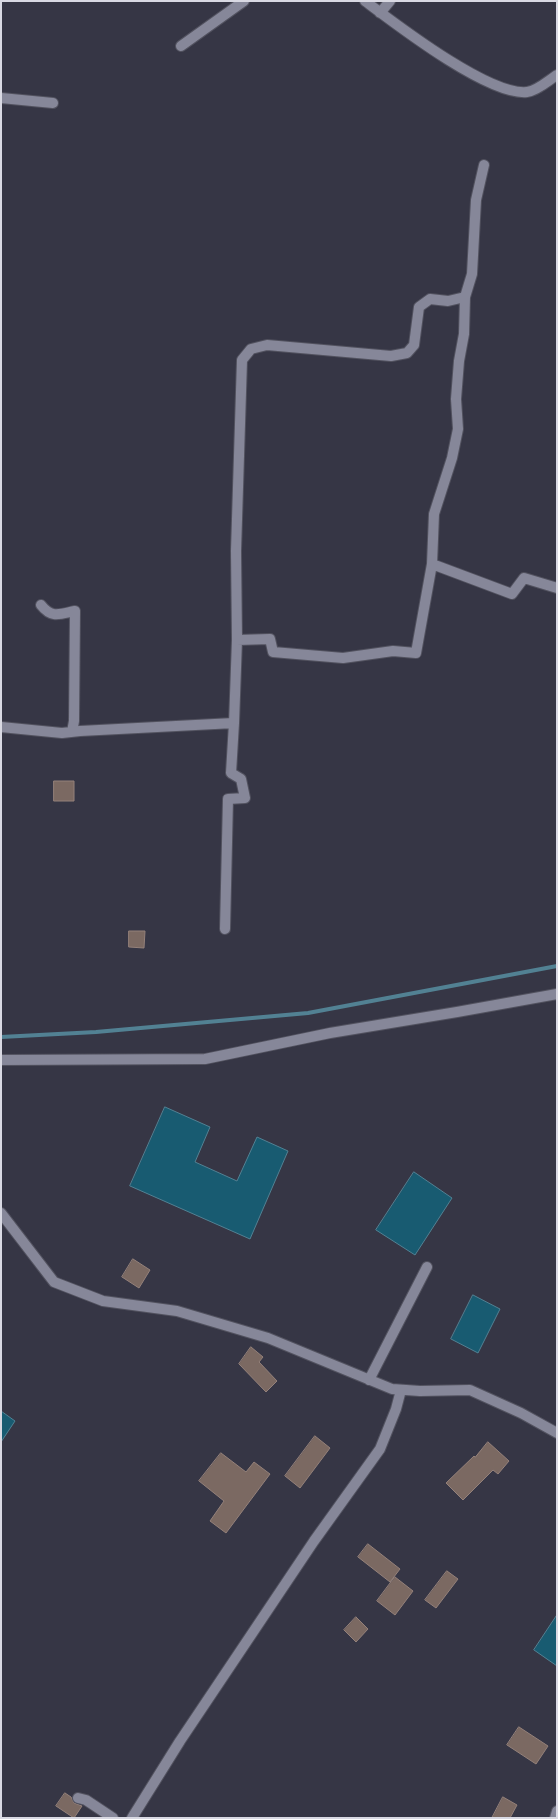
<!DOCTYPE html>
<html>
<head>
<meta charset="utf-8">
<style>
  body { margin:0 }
  #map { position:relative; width:558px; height:1819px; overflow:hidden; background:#363645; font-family:"IBM Plex Serif",serif }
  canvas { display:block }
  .frame { position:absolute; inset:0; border:2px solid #d9d9e3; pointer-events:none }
</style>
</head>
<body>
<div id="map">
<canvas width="558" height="1819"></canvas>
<div class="frame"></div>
</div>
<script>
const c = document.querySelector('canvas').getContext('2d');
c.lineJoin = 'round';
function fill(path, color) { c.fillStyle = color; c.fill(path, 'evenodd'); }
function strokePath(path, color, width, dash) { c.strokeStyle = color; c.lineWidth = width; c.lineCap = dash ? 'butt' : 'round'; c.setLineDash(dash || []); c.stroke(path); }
const water = new Path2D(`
  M165 1107 210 1127 195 1162 237 1181 257 1137 288 1151 250 1239 130 1186Z
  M414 1172 452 1198 415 1255 376 1230Z
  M473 1295 500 1309 478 1353 451 1339Z
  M1 1411 15 1421 1 1442Z
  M557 1615V1666L534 1650Z`);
fill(water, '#185b71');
strokePath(water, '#528193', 1);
strokePath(new Path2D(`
  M1 1037 96 1032 308 1013 557 966`), '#528193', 4);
const building = new Path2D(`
  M54 781H74V801H54Z
  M129 931H145L144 948 129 947Z
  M133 1259 150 1270 139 1288 122 1277Z
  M251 1347 263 1357 259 1362 277 1381 266 1392 239 1364Z
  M315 1436 330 1448 300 1488 285 1476Z
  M488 1442 509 1461 498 1474 493 1470 463 1500 446 1483 474 1456 475 1457Z
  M221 1453 246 1472 254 1462 270 1474 226 1533 210 1521 224 1501 199 1481Z
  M368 1544 400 1569 390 1582 358 1557Z
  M447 1571 458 1579 436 1608 425 1600Z
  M395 1577 413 1591 395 1615 377 1601Z
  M356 1617 368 1629 356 1642 344 1630Z
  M519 1727 548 1746 536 1764 507 1745Z
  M65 1793 71 1797 74 1803 82 1806 74 1818 56 1806Z
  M503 1797 517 1805 510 1818H492Z`);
fill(building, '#7b6962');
strokePath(building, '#94817a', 1);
const minor = new Path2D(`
  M365 1C397 25 489 96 527 92 537 91 549 80 557 75
  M380 13 390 1
  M181 46 244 1
  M1 98 53 103
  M432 564 512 594 524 578 557 588
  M41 605C52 619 60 614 75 611L74 721 72 732
  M237 640 270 639 273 652 343 658 393 651 416 653 432 564 434 514 452 458 458 429 456 399 459 361 464 334 465 297
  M1 727 62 733 80 731 234 723 237 640 236 551 242 360 251 349 267 345 391 356 407 353 414 345 419 307 430 299 448 301 465 297 472 274 476 200 484 165
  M225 929 228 799 245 798 241 779 231 773 234 723
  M1 1060 205 1059 330 1033 457 1012 557 994
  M1 1213 54 1282 103 1301 177 1311 268 1338 392 1389 420 1391 470 1390 521 1413 557 1433
  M369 1380 427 1267
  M78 1798 86 1800 113 1818
  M132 1818 180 1741 314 1541 380 1449 396 1409 401 1390
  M555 1818 557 1811`);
strokePath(minor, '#52525f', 12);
strokePath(minor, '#868799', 10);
</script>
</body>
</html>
